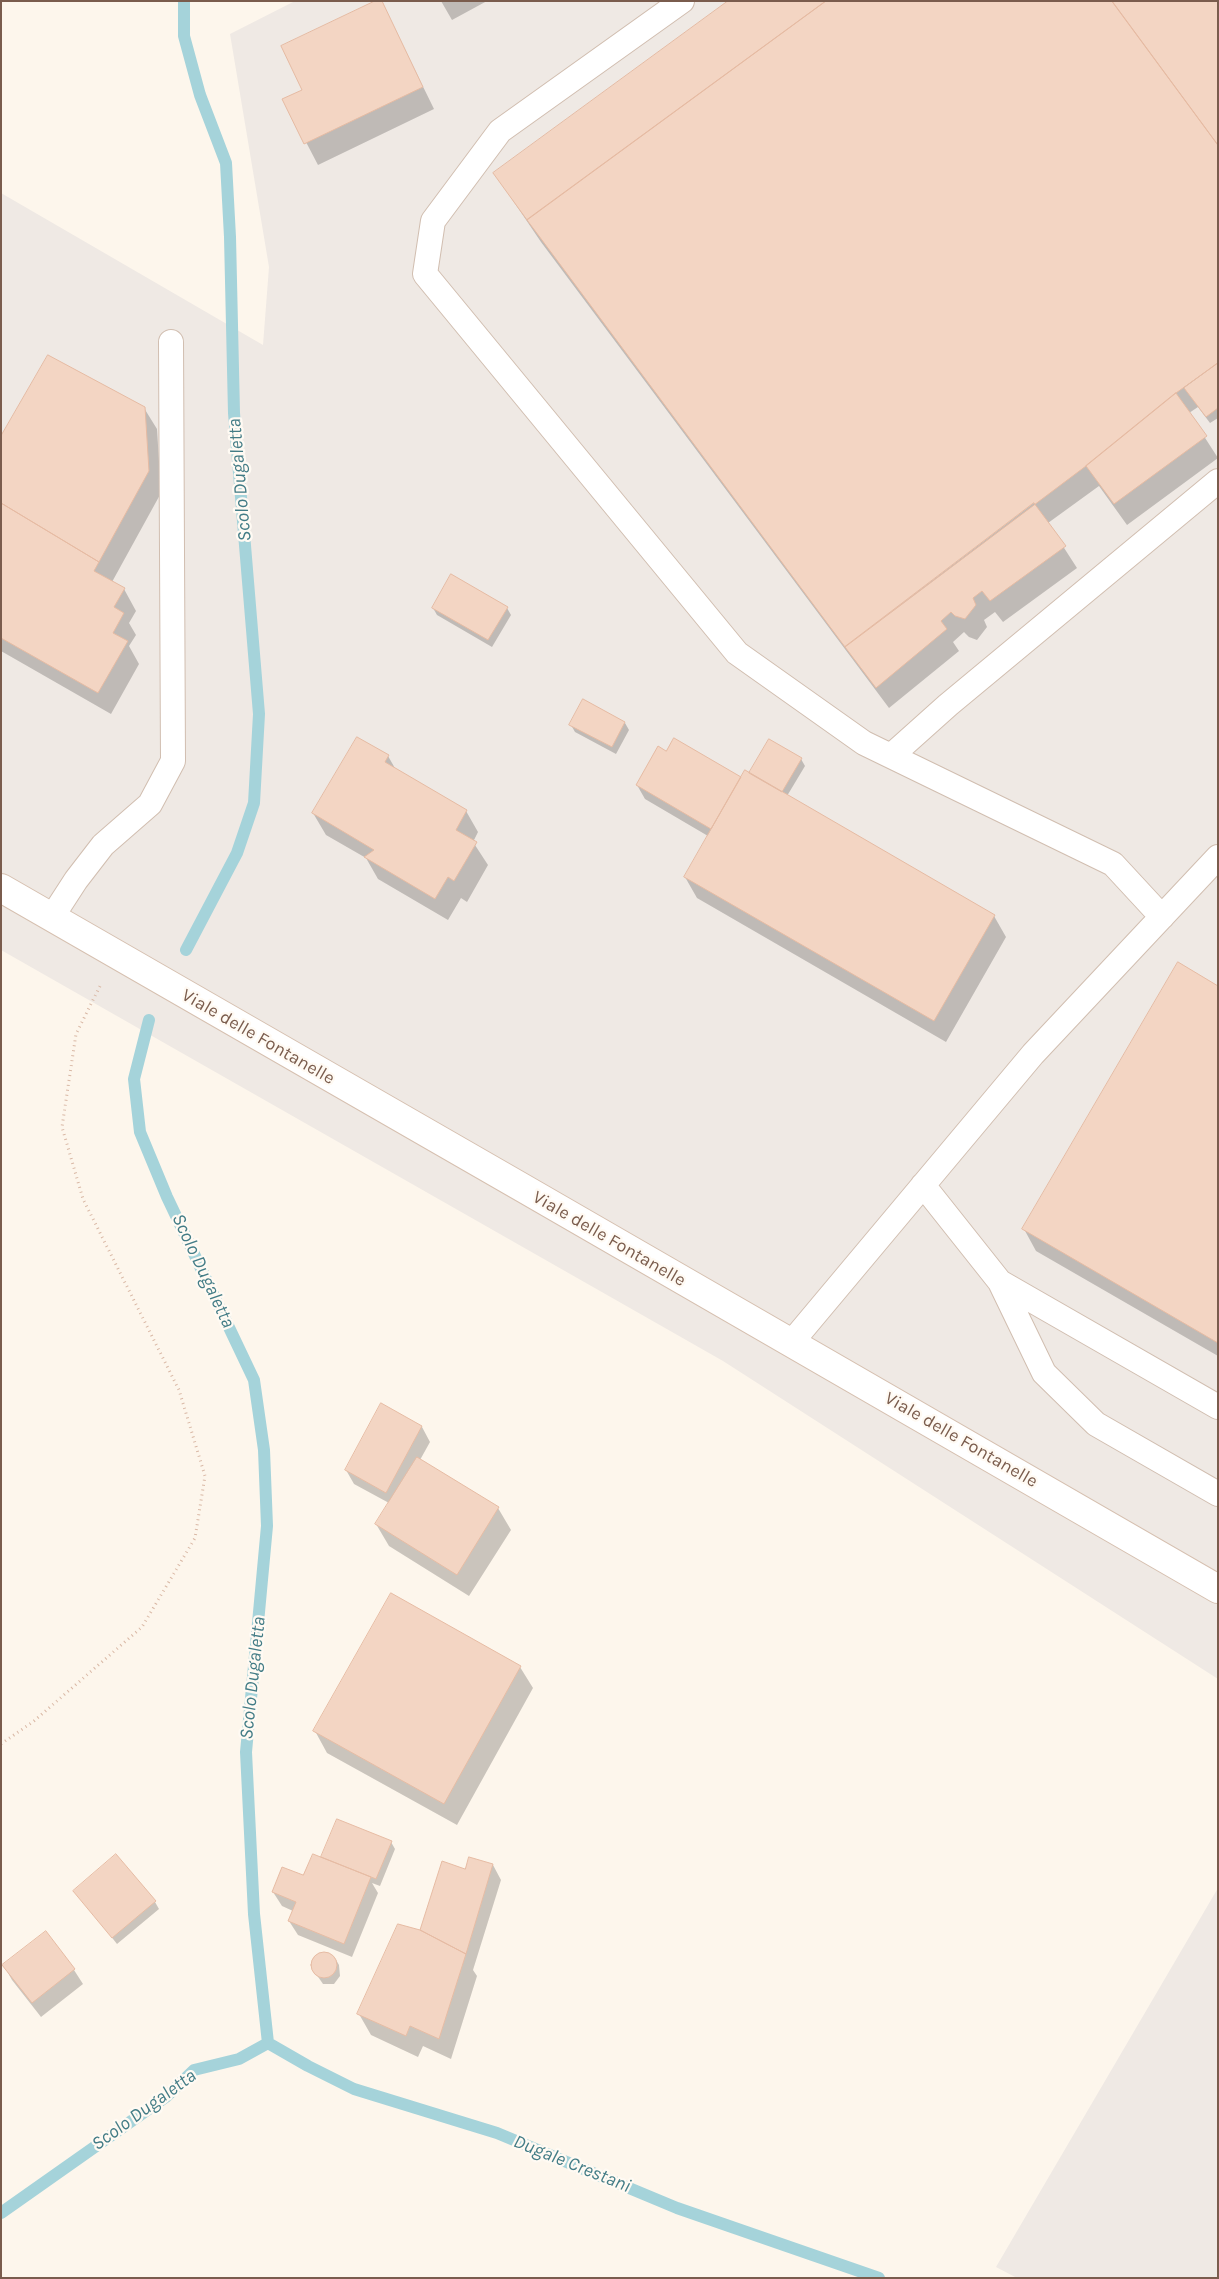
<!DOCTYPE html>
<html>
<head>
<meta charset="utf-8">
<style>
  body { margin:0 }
  #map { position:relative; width:1219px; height:2279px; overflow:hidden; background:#fdf6ec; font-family:Karla,sans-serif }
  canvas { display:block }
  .frame { position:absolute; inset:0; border:2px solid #7a5c4d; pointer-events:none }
</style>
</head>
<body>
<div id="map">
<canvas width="1219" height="2279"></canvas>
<div class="frame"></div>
</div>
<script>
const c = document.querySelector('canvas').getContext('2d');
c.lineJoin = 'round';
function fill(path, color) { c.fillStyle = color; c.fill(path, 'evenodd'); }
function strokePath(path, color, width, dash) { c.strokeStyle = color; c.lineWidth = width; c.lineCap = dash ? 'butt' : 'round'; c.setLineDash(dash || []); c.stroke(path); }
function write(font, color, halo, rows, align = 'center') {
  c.font = font + ' Karla,sans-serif'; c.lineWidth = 4.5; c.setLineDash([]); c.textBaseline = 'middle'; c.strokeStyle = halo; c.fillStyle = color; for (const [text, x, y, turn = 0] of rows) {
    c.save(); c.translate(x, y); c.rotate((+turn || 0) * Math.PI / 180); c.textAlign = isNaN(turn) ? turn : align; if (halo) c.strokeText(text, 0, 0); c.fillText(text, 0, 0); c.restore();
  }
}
fill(new Path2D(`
  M295 1H1218V1679L723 1361 1 950V193L263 345 269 267 230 34Z
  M1218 1888V2278H1017L996 2267Z`), '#efe9e4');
fill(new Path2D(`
  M381 1 434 109 318 165 284 100 303 90Z
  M441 1H487L452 20Z
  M1218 1V418L1210 423 1198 407 1189 413 1218 458 1127 525 1099 486 1048 523 1077 568 1003 622 995 612 984 620 987 627 977 640 969 637 964 632 953 642 959 651 889 708 541 242 495 174Z
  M144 408 157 429 161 493 112 582 124 589 136 611 129 623 136 635 129 646 139 664 111 714 1 651V438Z
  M433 608H507L511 615 492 647 437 615Z
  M625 723 629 730 616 754 575 732 571 725Z
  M675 740 741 779 749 774 801 759 805 766 787 796 994 916 1006 937 946 1042 697 898 685 877 708 836 645 799 637 785 667 753Z
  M388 756 396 770 466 811 478 832 473 842 488 865 467 902 461 898 448 920 378 879 366 858 326 835 313 813Z
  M1218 987V1356L1036 1251 1024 1229Z
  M381 1405 422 1427 430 1442 420 1460 498 1508 511 1530 469 1596 389 1546 376 1524 389 1503 354 1484 346 1470Z
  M520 1667 533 1688 457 1825 327 1753 315 1731Z
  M337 1821 391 1842 395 1849 380 1886 372 1883 378 1893 352 1957 298 1935 289 1921 293 1911 282 1906 273 1892 304 1877 322 1859Z
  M493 1865 501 1880 473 1970 477 1976 451 2059 423 2046 418 2057 371 2035 359 2014 421 1932Z
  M75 1891 155 1902 159 1909 117 1944Z
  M46 1933 74 1970 83 1984 41 2017 12 1980 4 1966Z
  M325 1953 335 1958 339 1965 340 1976 334 1984H323L312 1968 315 1956Z`), '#0003');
strokePath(new Path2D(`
  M184 1V36L200 95 226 163 230 237 234 413 259 714 254 803 237 853 186 950
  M268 2043 308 2066 354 2089 497 2133 677 2208 879 2278
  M1 2213 167 2096 194 2070 239 2059 268 2043 254 1914 246 1752 267 1526 264 1450 254 1380 167 1197 140 1132 134 1079 149 1020`), '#a5d3da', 12);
const building = new Path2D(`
  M375 1H382L423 87 304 144 282 99 302 90 281 46Z
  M728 1H826L527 220 493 173Z
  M826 1H1112L1218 145V363L1176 393 1086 466 845 647 527 220Z
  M1112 1H1218V145Z
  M48 355 145 407 149 471 99 562 1 503V436Z
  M1218 363V408L1206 417 1184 388Z
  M1176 393 1207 436 1114 504 1086 466Z
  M1 503 99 562 94 571 125 588 114 607 124 613 113 633 128 641 98 693 1 638Z
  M1034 503 1066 546 990 601 982 591 973 598 976 605 965 619 955 616 951 612 941 621 947 629 876 688 845 647Z
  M451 574 508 607 488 640 432 608Z
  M583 699 625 722 612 747 569 725Z
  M357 737 389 755 385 762 467 810 456 830 477 842 454 881 448 877 435 899 364 857 374 850 312 813Z
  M674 738 741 777 711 829 636 785 658 746 666 751Z
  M769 739 802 758 782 792 749 773Z
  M745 770 995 915 934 1021 684 877Z
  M1178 962 1218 986V1343L1022 1229Z
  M381 1403 422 1426 386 1493 345 1470Z
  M417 1457 499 1507 457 1575 375 1524Z
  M391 1593 521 1666 444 1804 313 1731Z
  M337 1819 392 1841 376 1879 321 1857Z
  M116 1854 156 1901 112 1938 73 1891Z
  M313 1854 371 1877 344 1944 288 1921 296 1902 272 1892 282 1867 303 1875Z
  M469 1857 493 1864 466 1954 420 1930 442 1861 465 1869Z
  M398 1924 420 1930 466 1954 439 2039 410 2026 406 2036 357 2014Z
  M46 1931 75 1969 32 2003 2 1965Z
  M311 1965a13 13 0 1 1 26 0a13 13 0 1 1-26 0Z`);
fill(building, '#f3d5c3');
strokePath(building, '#e6bba3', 1);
const lane = new Path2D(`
  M682 1 500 131 433 221 425 274 737 653 864 743 1113 864 1162 917
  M891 756 948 705 1218 481
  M52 917 76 880 103 845 150 804 173 761 171 342
  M923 1185 1000 1282 1044 1373 1096 1424 1218 1494
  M1000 1282 1218 1407
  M791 1343 1033 1054 1218 857`);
const secondary = new Path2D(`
  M1 888C406 1123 814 1352 1218 1589`);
strokePath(lane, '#d1beb0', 26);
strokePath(secondary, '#d6c0b0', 30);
strokePath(new Path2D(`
  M1 1744 34 1721 142 1627 195 1538 205 1476 179 1390 83 1199 62 1127 76 1034 100 986`), '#d9b8a5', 3, [1, 4]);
strokePath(lane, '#fff', 24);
strokePath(secondary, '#fff', 28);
write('18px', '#7a5c4d', '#fffaf3', [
  ["Viale delle Fontanelle",258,1037,30],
  ["Viale delle Fontanelle",609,1239,30],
  ["Viale delle Fontanelle",961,1440,30]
]);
write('italic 19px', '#437c86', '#fffaf3', [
  ["Scolo Dugaletta",240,480,-95],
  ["Scolo Dugaletta",203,1271,65],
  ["Scolo Dugaletta",253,1678,-84],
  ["Scolo Dugaletta",144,2110,-36],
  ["Dugale Crestani",572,2164,22]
]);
</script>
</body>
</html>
